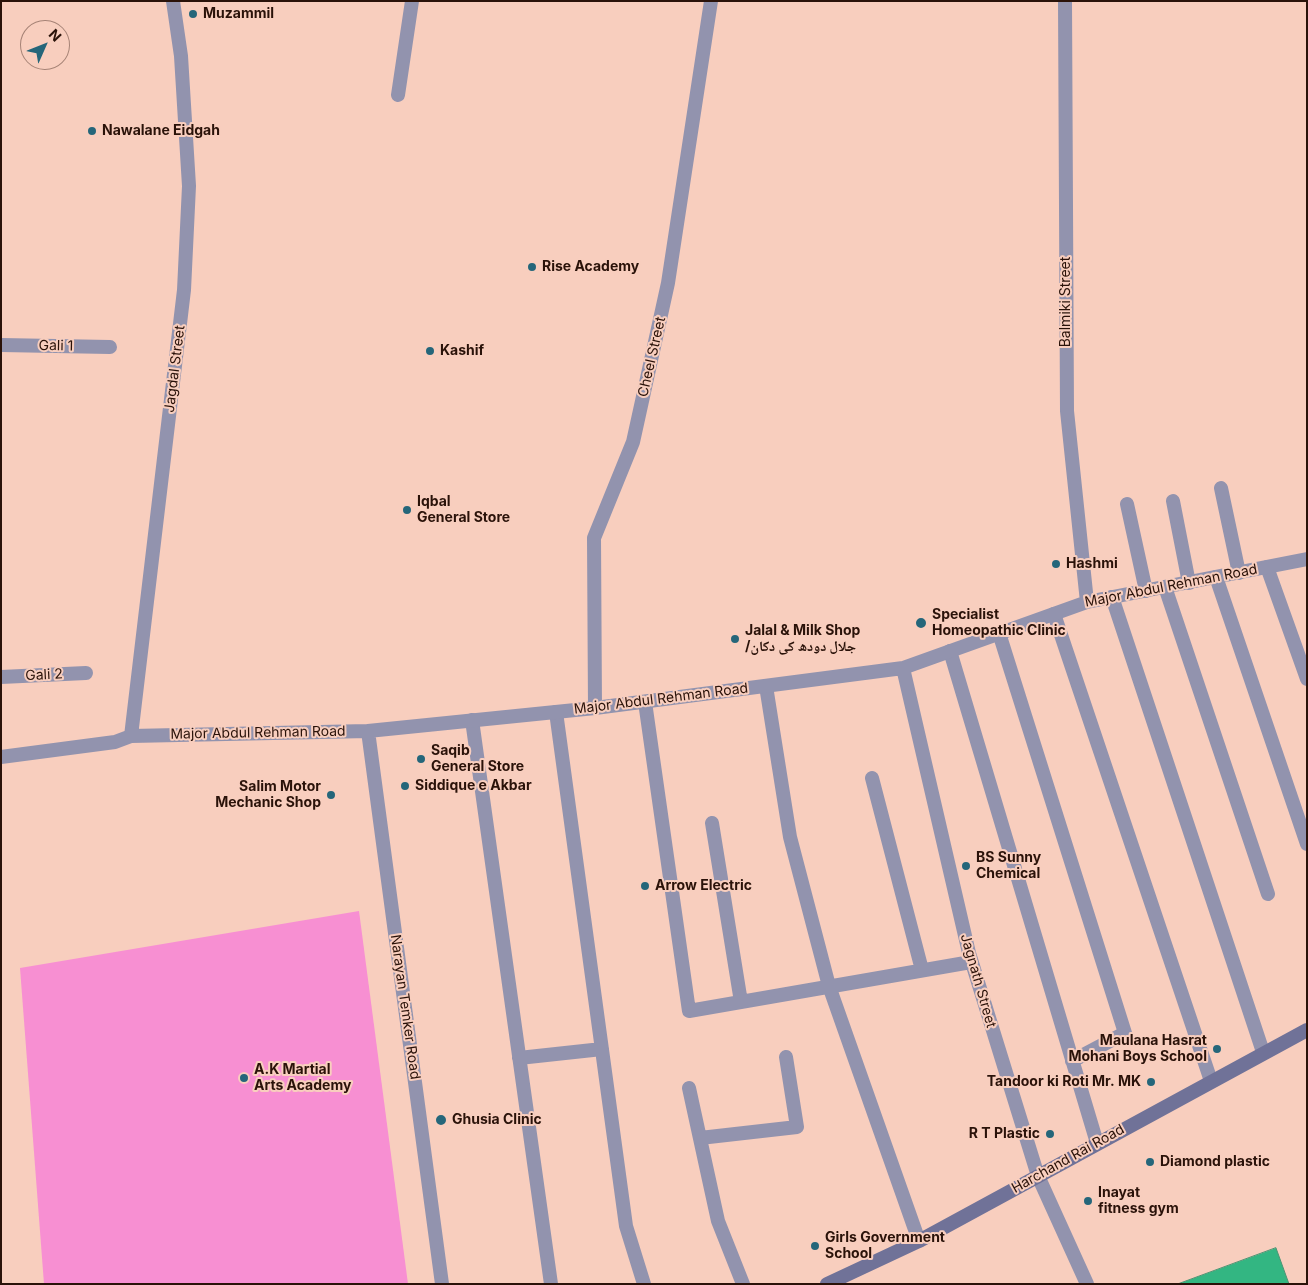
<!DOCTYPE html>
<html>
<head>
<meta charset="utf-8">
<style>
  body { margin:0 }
  #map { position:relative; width:1308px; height:1285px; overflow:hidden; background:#f8cebe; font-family:Inter,sans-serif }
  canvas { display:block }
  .frame { position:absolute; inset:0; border:2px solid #2a1209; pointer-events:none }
  .north { position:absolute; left:20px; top:20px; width:50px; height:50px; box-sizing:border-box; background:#f8cebe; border:1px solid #a68376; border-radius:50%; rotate:46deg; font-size:14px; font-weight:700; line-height:20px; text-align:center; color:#2a1209 }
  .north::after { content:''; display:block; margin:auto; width:18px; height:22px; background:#25667a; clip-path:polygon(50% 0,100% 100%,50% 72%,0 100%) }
</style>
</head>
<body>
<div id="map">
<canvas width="1308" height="1285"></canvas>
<div class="frame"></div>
<div class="north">N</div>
</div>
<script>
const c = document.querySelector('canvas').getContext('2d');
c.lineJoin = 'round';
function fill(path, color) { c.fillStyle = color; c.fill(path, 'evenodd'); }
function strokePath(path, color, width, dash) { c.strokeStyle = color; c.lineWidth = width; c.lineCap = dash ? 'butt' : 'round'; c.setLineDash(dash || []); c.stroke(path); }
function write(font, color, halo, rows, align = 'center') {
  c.font = font + ' Inter,"Noto Naskh Arabic",sans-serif'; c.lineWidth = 4; c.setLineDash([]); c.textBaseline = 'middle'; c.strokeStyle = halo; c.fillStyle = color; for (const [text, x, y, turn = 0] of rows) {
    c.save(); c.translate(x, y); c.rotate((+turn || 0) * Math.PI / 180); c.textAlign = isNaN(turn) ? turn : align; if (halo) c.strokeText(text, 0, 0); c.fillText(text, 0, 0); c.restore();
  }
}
fill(new Path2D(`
  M359 911 408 1284H44L20 968Z`), '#f78fd2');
const building = new Path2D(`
  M1276 1248 1289 1284H1178Z`);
fill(building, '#33b682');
strokePath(building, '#4d9373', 1);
strokePath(new Path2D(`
  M1221 488 1239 573
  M1173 501 1189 583
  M1127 504 1146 591
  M1267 567 1307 679
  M1216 577 1307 844
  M1165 587 1268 894
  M1112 597 1263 1052
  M1054 614 1211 1081
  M999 633 1125 1033 1072 1061
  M950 651 1097 1143
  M766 686 790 837 829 986 919 1241
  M645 702 689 1011 971 962
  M556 712 626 1226 644 1284
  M472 720 551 1284
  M872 778 922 970
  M712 823 741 1002
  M519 1058 602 1049
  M689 1088 718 1221 743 1284
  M700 1138 797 1127 786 1057`), '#9293ae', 14);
strokePath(new Path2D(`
  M1065 1 1067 411 1087 602
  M398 95 412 1
  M1 345 110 347
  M903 668 969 953 1038 1176 1087 1284
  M1 677 86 673
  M595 708 594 538 633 442 668 283 711 1
  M368 731 442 1284
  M131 736 184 290 189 186 181 56 173 1
  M1 757 115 742 131 736 368 731 595 708 903 668 1087 602 1307 559`), '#9293ae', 14);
strokePath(new Path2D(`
  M827 1284 919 1241 1307 1030`), '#707298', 14);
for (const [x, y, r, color] of [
  [193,14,5,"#25667a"],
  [92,131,5,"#25667a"],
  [532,267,5,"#25667a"],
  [430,351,5,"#25667a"],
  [407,510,5,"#25667a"],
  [1056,564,5,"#25667a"],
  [921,623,6,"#25667a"],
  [735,639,5,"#25667a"],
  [421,759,5,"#25667a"],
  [405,786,5,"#25667a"],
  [331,795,5,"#25667a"],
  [966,866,5,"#25667a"],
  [645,886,5,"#25667a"],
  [1217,1049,5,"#25667a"],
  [244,1078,5,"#25667a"],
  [1151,1082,5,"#25667a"],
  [441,1120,6,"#25667a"],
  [1050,1134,5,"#25667a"],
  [1150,1162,5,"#25667a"],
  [1088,1201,5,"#25667a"],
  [815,1246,5,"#25667a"]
]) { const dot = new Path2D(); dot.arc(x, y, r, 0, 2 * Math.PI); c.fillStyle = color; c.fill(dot); strokePath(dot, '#f8cebe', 2); }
write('bold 14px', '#2a1209', '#f8cebe', [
  ["Muzammil",203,14],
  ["Nawalane Eidgah",102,131],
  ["Rise Academy",542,267],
  ["Kashif",440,351],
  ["Iqbal",417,502],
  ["General Store",417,518],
  ["Hashmi",1066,564],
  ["Specialist",932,615],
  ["Homeopathic Clinic",932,631],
  ["Jalal & Milk Shop",745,631],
  ["/جلال دودھ کی دکان",745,647],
  ["Saqib",431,751],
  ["General Store",431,767],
  ["Siddique e Akbar",415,786],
  ["Salim Motor",321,787,"right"],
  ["Mechanic Shop",321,803,"right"],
  ["BS Sunny",976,858],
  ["Chemical",976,874],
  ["Arrow Electric",655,886],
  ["Maulana Hasrat",1207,1041,"right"],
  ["Mohani Boys School",1207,1057,"right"],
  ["A.K Martial",254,1070],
  ["Arts Academy",254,1086],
  ["Tandoor ki Roti Mr. MK",1141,1082,"right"],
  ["Ghusia Clinic",452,1120],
  ["R T Plastic",1040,1134,"right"],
  ["Diamond plastic",1160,1162],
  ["Inayat",1098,1193],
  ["fitness gym",1098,1209],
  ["Girls Government",825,1238],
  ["School",825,1254]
], 'left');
write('14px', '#2a1209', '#f8cebe', [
  ["Balmiki Street",1066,302,-90],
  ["Gali 1",56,346,1],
  ["Cheel Street",652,357,-77],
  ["Jagdal Street",175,369,-83],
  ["Major Abdul Rehman Road",1171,586,-11],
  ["Gali 2",44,675,-3],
  ["Major Abdul Rehman Road",661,699,-7],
  ["Major Abdul Rehman Road",258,733,-1],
  ["Jagnath Street",978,981,74],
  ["Narayan Temker Road",405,1007,82],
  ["Harchand Rai Road",1068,1159,-29]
]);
</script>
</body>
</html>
